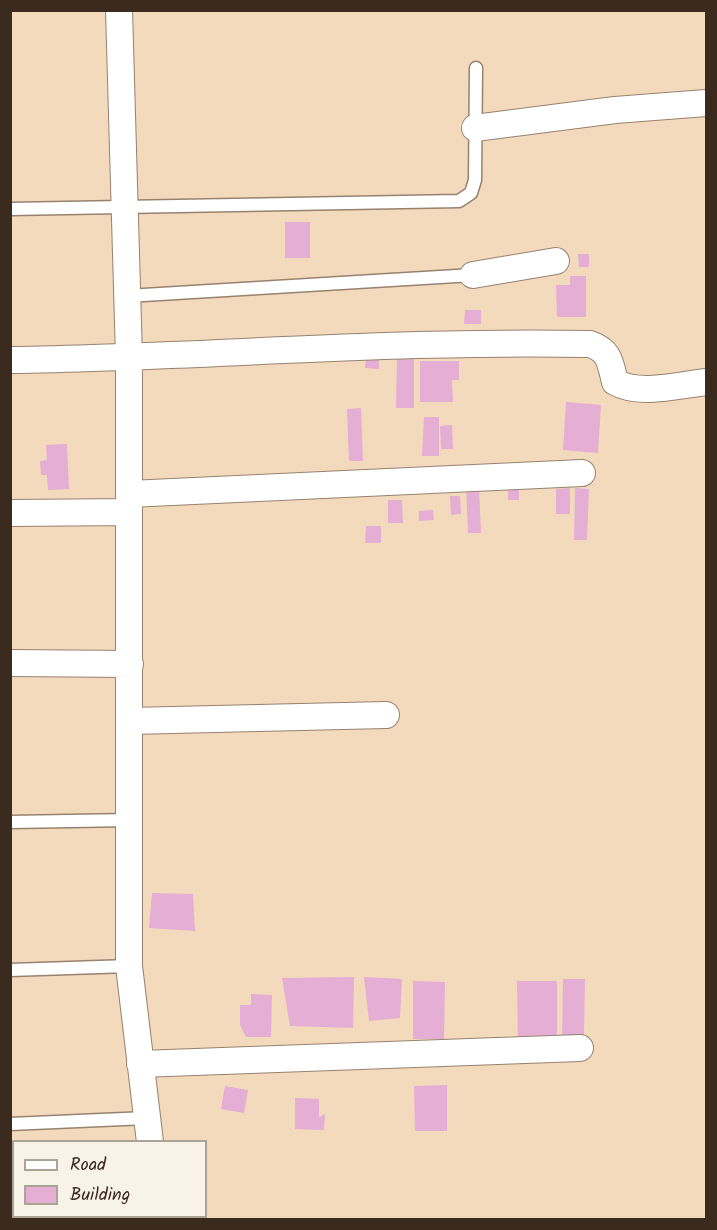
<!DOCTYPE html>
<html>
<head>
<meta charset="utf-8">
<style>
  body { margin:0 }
  #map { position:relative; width:717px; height:1230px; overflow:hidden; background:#f3dabd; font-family:Kalam,sans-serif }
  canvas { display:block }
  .frame { position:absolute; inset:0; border:12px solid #3b2a1e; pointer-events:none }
  .legend { position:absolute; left:12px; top:1140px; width:195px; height:78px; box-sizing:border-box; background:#f7f3e8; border:2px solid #aca397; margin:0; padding:8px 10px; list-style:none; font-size:18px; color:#3b2a1e }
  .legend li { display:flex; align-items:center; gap:12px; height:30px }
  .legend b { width:30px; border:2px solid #aca397 }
</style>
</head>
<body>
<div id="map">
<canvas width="717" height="1230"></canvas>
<div class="frame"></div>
<ul class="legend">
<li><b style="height:8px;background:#fff"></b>Road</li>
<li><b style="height:16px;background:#e4aed5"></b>Building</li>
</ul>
</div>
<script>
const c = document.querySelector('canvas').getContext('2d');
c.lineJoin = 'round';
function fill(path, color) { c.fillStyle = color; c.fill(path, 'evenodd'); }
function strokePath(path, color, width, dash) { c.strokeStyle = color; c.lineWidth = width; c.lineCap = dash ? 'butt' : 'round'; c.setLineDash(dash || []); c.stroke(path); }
fill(new Path2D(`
  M285 222H310V258H285Z
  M578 254H589V267H579Z
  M570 276H586V317H557L556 285H570Z
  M465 310H481V324H464Z
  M366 350H379V369L365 368Z
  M397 356H414V408H396Z
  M420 361H459V380H452L453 402H420Z
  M566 402 601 405 598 453 563 450Z
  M361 408 363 461H349L347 409Z
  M424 417H439V456H422Z
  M452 425 453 449H441L440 426Z
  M67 444 69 489 48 490 47 475H41L40 461 47 460 46 445Z
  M466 486H479L481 533H468Z
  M508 487H519V500H508Z
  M570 488V514H556V489Z
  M575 488 589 489 587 540H574Z
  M450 496H460L461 514 451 515Z
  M388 500H402L403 523H388Z
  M433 510 434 520 419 521V511Z
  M366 526H381V543H365Z
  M152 893 193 894 195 931 149 928Z
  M354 977 353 1028 290 1026 282 978Z
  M364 977 402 979 400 1018 369 1021Z
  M563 979H585L584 1036H562Z
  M413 981 445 982 444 1039H413Z
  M517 981H557V1044H518Z
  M251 994 272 995 271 1037H246L240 1025V1005H251Z
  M447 1085V1131H415L414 1086Z
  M225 1086 248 1090 244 1113 221 1109Z
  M295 1098 319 1099V1117L325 1114 324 1130 295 1129Z`), '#e4aed5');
const lane = new Path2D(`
  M10 209 459 201 471 193 475 180 476 68
  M127 296 473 275
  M10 822 130 820
  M10 970 129 966
  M10 1124 147 1118`);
const street = new Path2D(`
  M119 10 129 358V966L150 1142
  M475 128 615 110 706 103
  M473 275 556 261
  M10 360C204 357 397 340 590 344 610 351 610 362 615 382 639 396 679 385 706 382
  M129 494 582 473
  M10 513 129 512
  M10 663 130 664
  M130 721 386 715
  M140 1064 580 1048
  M160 1216V1220`);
strokePath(lane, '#97826e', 15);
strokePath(street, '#97826e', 28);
strokePath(lane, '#fff', 12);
strokePath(street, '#fff', 26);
</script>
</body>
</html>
